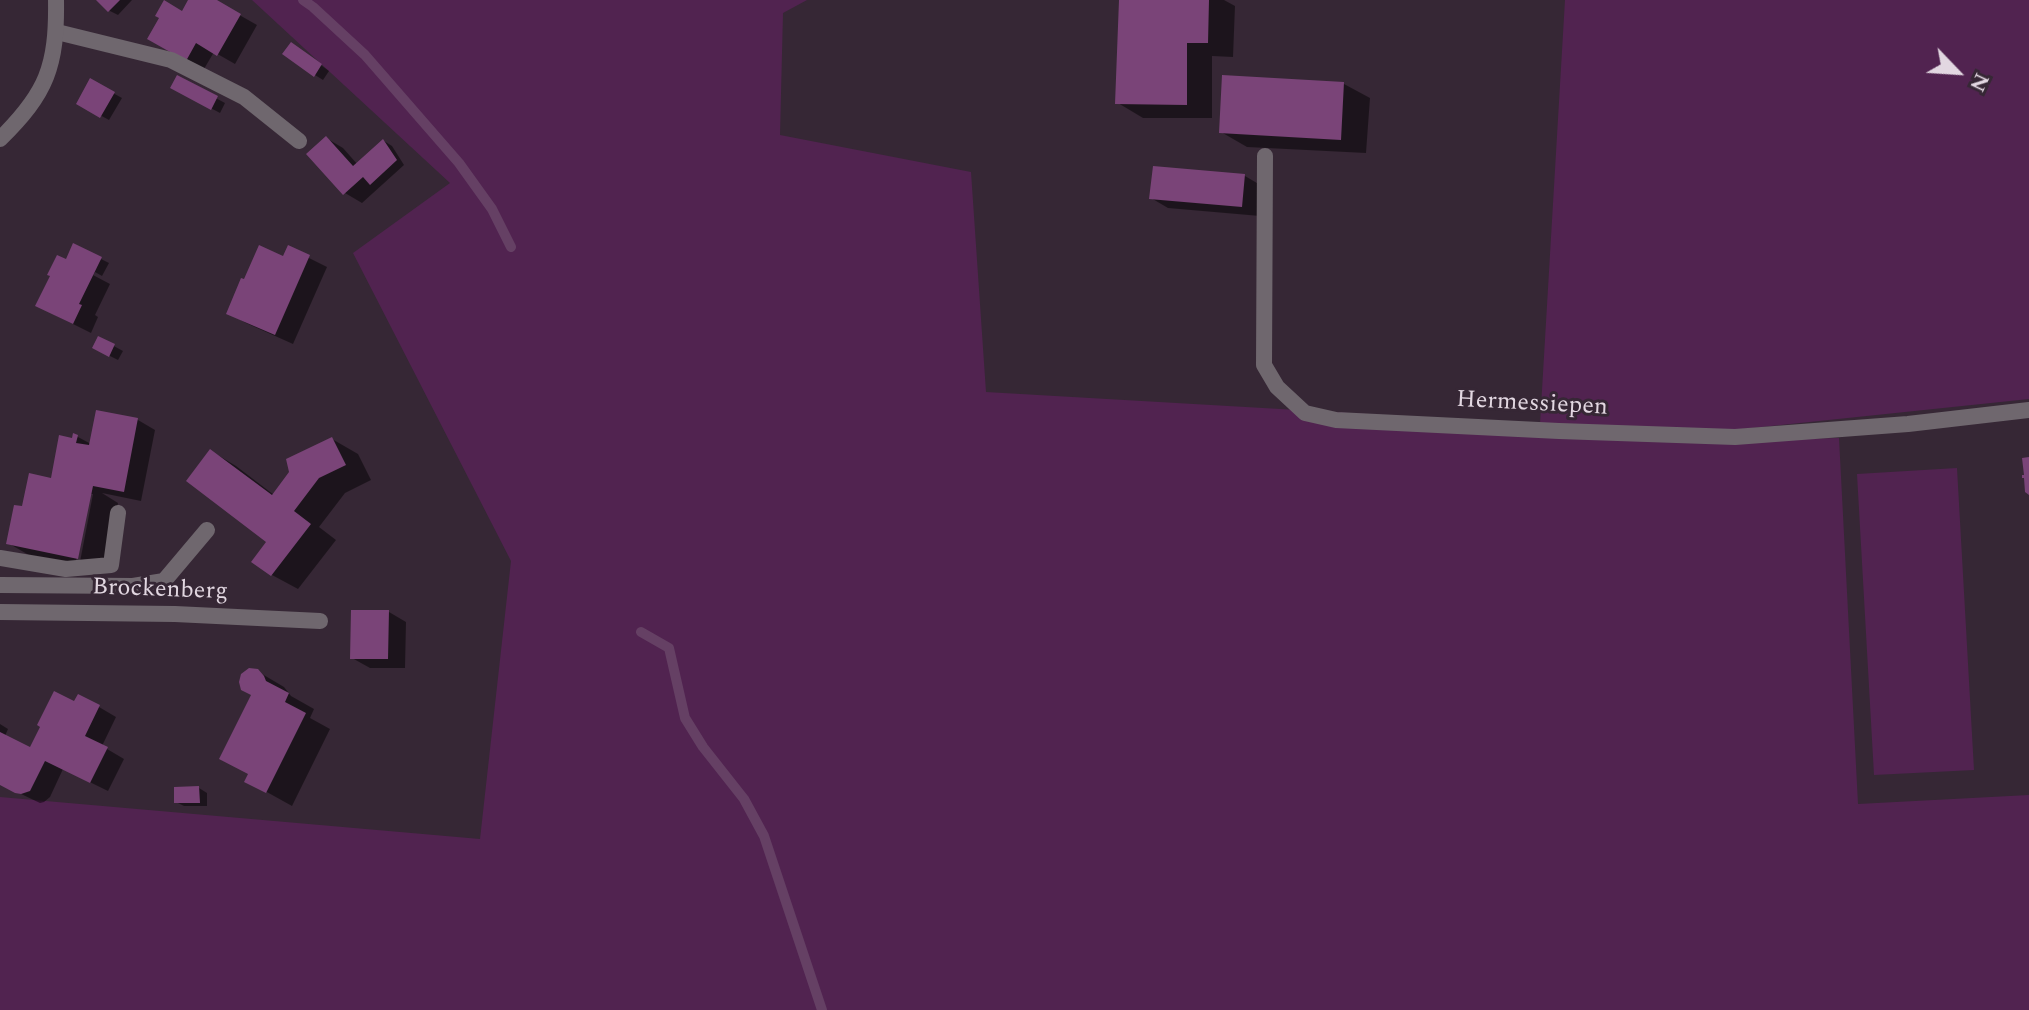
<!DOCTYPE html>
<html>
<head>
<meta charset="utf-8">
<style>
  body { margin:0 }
  #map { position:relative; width:2029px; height:1010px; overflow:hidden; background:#362735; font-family:Spectral,serif }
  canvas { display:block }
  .north { position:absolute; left:1917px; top:32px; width:80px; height:80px; -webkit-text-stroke:6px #362735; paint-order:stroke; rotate:115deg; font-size:22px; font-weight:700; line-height:32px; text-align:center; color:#e2d7e1 }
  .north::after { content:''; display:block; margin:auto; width:28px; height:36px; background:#e2d7e1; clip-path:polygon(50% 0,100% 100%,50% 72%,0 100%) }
</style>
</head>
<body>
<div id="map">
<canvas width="2029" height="1010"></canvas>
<div class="north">N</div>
</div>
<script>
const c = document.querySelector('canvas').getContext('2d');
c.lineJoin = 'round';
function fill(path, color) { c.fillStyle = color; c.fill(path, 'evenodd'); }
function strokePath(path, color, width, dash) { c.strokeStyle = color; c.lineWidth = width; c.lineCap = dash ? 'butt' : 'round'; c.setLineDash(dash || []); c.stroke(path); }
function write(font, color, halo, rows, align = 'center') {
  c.font = font + ' Spectral,serif'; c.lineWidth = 6; c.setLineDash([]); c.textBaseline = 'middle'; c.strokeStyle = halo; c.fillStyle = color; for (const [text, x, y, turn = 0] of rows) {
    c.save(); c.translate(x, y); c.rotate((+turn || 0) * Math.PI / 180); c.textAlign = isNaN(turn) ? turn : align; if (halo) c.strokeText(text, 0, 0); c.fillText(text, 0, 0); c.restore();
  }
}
fill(new Path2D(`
  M252 0H807L783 13 780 135 971 172 986 392 1540 424 1565 0H2029V399L1733 430 1676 442 1839 438 1858 804 2029 795V1010H0V797L480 839 511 561 353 253 450 183Z
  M1957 468 1974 770 1874 775 1857 474Z`), '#512350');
fill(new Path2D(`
  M99 0H132L118 15 110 11Z
  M190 0H213L257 25 235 64 214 52 204 69 150 38 162 18 182 13Z
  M1121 0H1224L1235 6 1233 57 1212 56V118H1143L1118 103Z
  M299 49 329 71 323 80 315 75Z
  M178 78 225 103 220 113 173 88Z
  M91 81 122 98 109 120 78 103Z
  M1344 84 1370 98 1366 153 1247 147 1221 132Z
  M326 138 343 148 358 165 384 141 392 146 404 165 362 203 345 193Z
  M1245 176 1262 186 1260 216 1168 208 1151 198Z
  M289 248 327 267 293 344 246 323 228 313 284 258Z
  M101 259 109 263 102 276 95 272 93 275 110 284 95 315 98 317 91 333 55 315 67 262Z
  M99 338 123 351 118 360 102 352Z
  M138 420 155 430 141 501 102 493 118 503 104 572 79 567 93 494H89L75 566 34 558 8 543 23 509 52 480 74 440 78 437 91 444Z
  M332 439 358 454 371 480 345 493 319 527 336 540 298 589 272 575 254 561 269 542 211 451 236 466 274 495 291 473Z
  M389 612 406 622 405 668H370L352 658Z
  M257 671 284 687 291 696 314 709 310 718 330 729 292 806 247 781 250 775 253 696Z
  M75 704 99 707 116 717 102 746 124 759 108 791 63 769 50 797 44 802 40 803 0 784V724L8 729 5 736 31 749Z
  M199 788 207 793V806H184L176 802Z`), '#0007');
strokePath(new Path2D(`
  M303 0 313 7 365 55 459 163 492 209 511 247
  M641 632 669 648 685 718 703 747 744 799 764 836 822 1010`), '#654064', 10);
fill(new Path2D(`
  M96 0H120L108 12Z
  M164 0 182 11 188 0H217L241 14 217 56 196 43 186 61 147 39 159 18 155 16Z
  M1119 0H1209L1208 43H1187V105L1115 104Z
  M291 42 322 64 314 77 282 54Z
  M177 75 218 96 211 110 170 88Z
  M1222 75 1344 82 1341 140 1219 133Z
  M90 78 115 92 100 118 76 104Z
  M326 136 353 166 383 139 397 160 370 185 363 177 343 195 306 154Z
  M1153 166 1245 174 1242 207 1149 199Z
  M73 243 102 257 79 304 82 305 73 324 35 306 50 276 47 275 57 255 66 259Z
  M259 245 283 256 288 245 310 255 275 335 226 314 241 278 244 279Z
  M98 336 115 344 109 357 92 348Z
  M96 410 138 418 124 492 93 486 78 559 6 544 14 505 22 506 29 473 51 478 59 435 72 438 73 433 78 435 76 443 89 445Z
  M332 437 346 465 319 478 294 511 311 524 271 576 251 562 266 542 186 481 210 449 272 495 289 472 286 459Z
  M2029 457V495L2025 492 2024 478H2022V475H2024L2022 458Z
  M351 610H389L388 659H350Z
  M249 668 258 669 264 676 266 681 289 693 285 702 306 713 266 793 244 782 248 774 219 759 251 695 241 690 239 682 241 674Z
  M54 691 74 701 78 694 100 705 85 736 108 747 90 783 45 761 30 791 21 794 15 793 0 785V732L30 747 40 727 37 725Z
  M199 786 200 803H174V787Z`), '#7a4478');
strokePath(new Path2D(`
  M57 32 171 60 244 97 299 141
  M0 558 66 569 111 565 118 513
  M0 585 133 586 164 581 207 530
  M0 612 175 614 320 621`), '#6f676e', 16);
strokePath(new Path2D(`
  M0 139C47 93 57 66 56 0
  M1265 156 1264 365 1277 387 1305 413 1336 420 1559 431 1735 437 1908 424 2029 410`), '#6f676e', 16);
write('24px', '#e2d7e1', '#362735', [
  ["Hermessiepen",1532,405,3],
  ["Brockenberg",160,591,2]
]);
</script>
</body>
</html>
